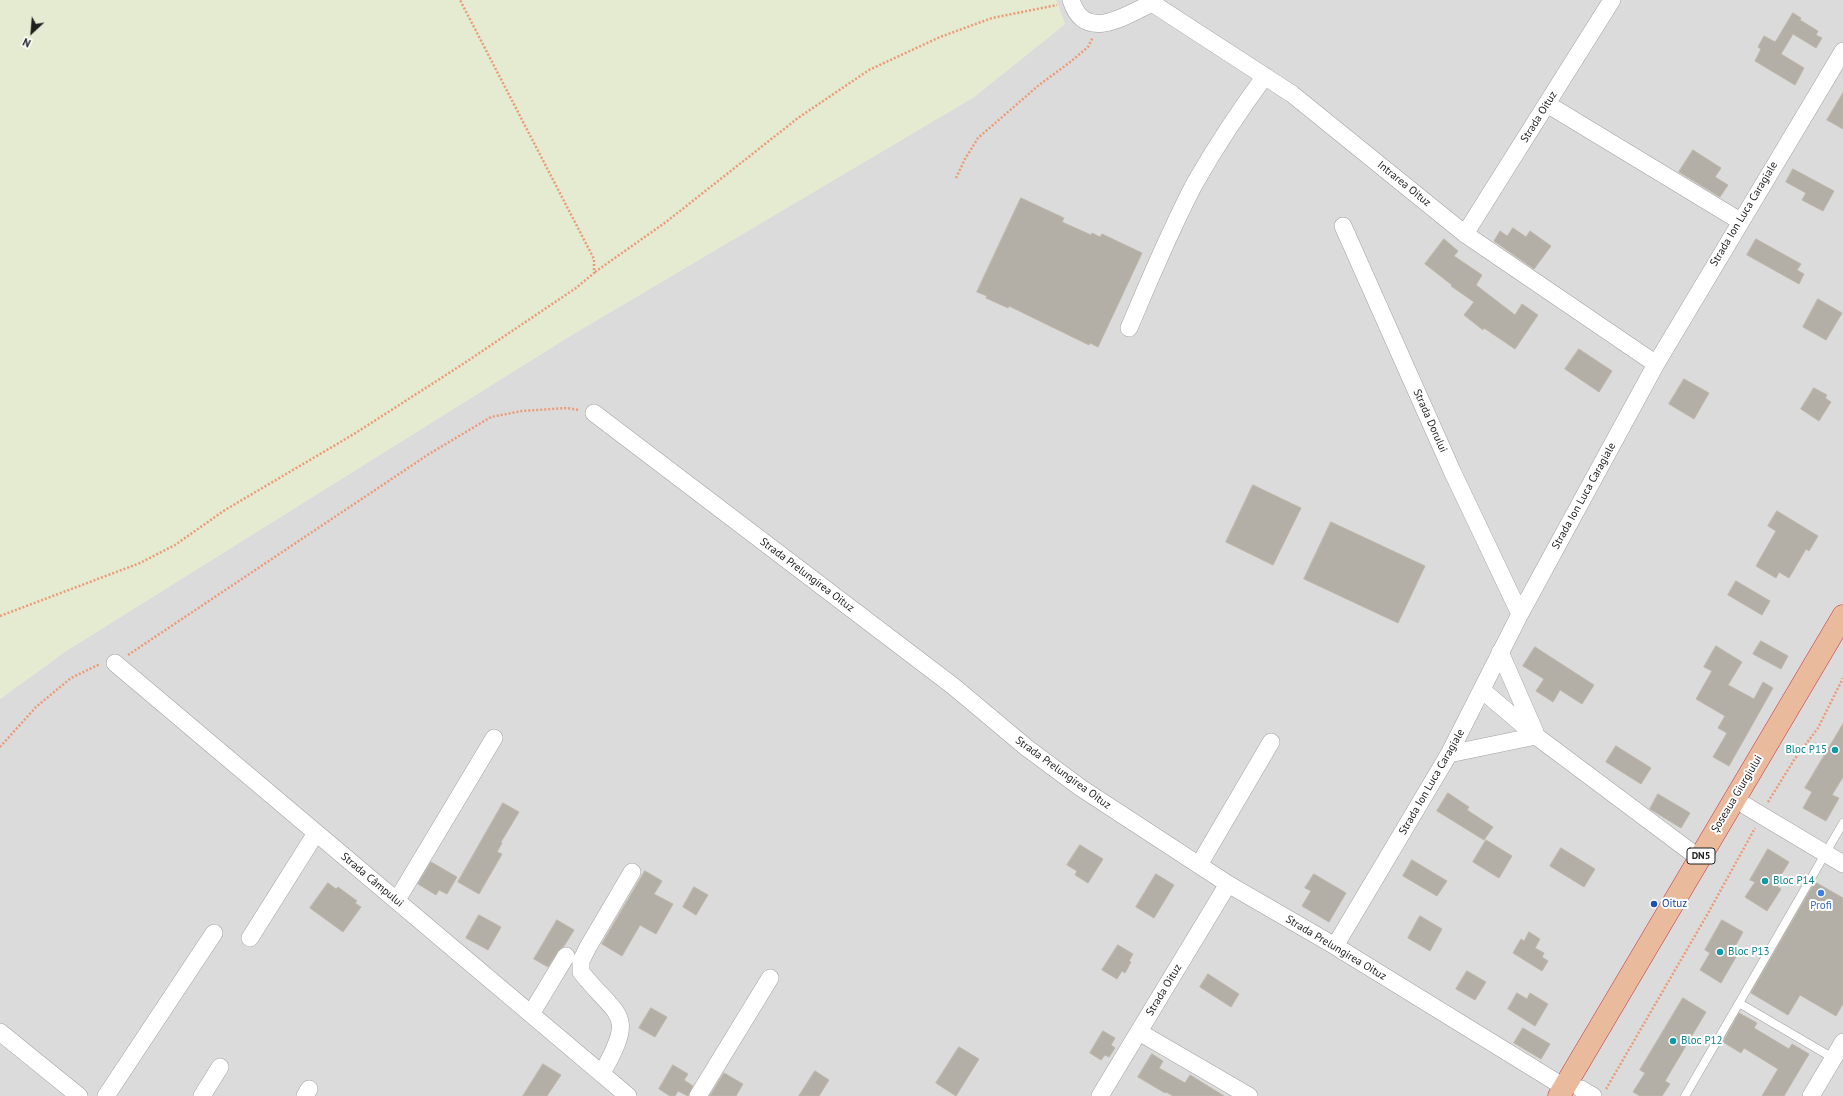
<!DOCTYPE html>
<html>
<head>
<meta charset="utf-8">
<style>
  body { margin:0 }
  #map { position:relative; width:1843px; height:1096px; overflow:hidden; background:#eeede5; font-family:"PT Sans",sans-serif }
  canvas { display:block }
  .north { position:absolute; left:12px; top:12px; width:40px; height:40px; -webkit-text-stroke:3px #fff; paint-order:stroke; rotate:206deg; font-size:11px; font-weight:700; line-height:16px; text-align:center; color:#1e1e1e }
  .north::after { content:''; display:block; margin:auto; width:14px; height:18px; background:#1e1e1e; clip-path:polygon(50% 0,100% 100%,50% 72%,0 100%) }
</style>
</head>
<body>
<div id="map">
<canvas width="1843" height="1096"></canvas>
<div class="north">N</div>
</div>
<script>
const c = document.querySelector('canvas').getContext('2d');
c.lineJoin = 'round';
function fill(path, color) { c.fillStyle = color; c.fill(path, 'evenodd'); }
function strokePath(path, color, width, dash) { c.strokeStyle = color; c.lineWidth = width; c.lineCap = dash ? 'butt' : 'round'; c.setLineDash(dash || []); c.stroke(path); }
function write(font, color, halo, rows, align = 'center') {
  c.font = font + ' "PT Sans",sans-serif'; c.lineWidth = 4; c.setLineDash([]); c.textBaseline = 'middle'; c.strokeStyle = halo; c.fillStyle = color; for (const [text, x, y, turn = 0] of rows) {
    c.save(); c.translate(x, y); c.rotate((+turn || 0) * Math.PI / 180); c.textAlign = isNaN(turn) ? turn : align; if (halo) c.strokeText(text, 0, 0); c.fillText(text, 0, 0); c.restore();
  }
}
fill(new Path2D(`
  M1056 0H1843V1096H0V699L66 651 570 336 974 97 1065 24Z`), '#dcdbdb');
fill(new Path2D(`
  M0 0H1056L1065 24 974 97 570 336 66 651 0 699Z`), '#e4ebd1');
const building = new Path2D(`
  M1793 13 1801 18 1800 20 1818 31 1816 35 1822 38 1816 48 1793 34 1781 54 1804 68 1795 85 1755 61 1761 49 1758 47 1764 36 1775 42Z
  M1843 93V129L1827 120Z
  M1693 150 1721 168 1715 177 1728 185 1720 197 1679 172Z
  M1793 169 1834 191 1823 211 1802 200 1806 193 1786 182Z
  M1021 198 1064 218 1062 222 1091 235 1092 233 1100 237 1102 234 1142 253 1098 347 1090 343 1089 345 1009 306 1008 308 986 298 987 296 977 292Z
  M1513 228 1526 237 1530 231 1551 246 1534 269 1494 241 1500 231 1507 236Z
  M1444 239 1458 251 1454 256 1482 275 1476 285 1515 315 1522 304 1538 315 1515 349 1484 328 1483 330 1464 315 1474 302 1451 286 1452 285 1425 264Z
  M1756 239 1801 264 1797 270 1804 274 1799 284 1747 255Z
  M1818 299 1842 313 1826 340 1803 327Z
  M1579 349 1612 371 1599 392 1565 369Z
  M1684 379 1709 393 1694 419 1669 404Z
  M1814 388 1827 395 1825 398 1831 402 1819 421 1801 409Z
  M1253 485 1301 508 1273 565 1226 542Z
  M1777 511 1818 536 1809 551 1806 549 1789 578 1779 572 1776 578 1756 566 1776 531 1768 526Z
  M1331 522 1425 566 1398 623 1304 579Z
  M1736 581 1770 601 1762 615 1728 595Z
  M1761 641 1788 656 1781 669 1753 654Z
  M1716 646 1742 662 1728 685 1754 699 1763 682 1773 688 1729 766 1713 757 1727 733 1718 728 1725 716 1696 699 1712 671 1704 667Z
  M1535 647 1594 685 1582 704 1560 690 1553 702 1536 691 1544 679 1523 666Z
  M1843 724V777L1832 795 1839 798 1826 821 1803 808 1812 792 1805 788Z
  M1616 746 1651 768 1641 784 1606 762Z
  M1448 793 1469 807 1467 810 1493 827 1484 840 1437 811Z
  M1658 794 1690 813 1681 828 1650 809Z
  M503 803 519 812 501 842 502 843 497 852 502 854 479 894 458 882Z
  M1486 840 1512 856 1499 878 1473 862Z
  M1080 845 1103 859 1088 883 1075 875 1077 871 1067 865Z
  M1561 848 1595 869 1584 887 1550 866Z
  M1768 849 1789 862 1775 885 1781 889 1767 911 1745 897 1755 882 1750 880Z
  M1412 860 1447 881 1437 896 1403 876Z
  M431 862 457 877 447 894 439 890 436 895 418 884Z
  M645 871 662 881 654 894 673 904 656 934 640 925 622 956 602 944Z
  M1156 874 1174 885 1154 918 1136 907Z
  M1314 874 1346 893 1329 922 1302 906 1311 891 1305 888Z
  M1815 882 1843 898V1004L1836 1016 1800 995 1788 1015 1751 993Z
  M328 883 336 889 338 887 357 901 355 903 361 907 343 932 310 908Z
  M694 887 708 895 696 915 683 907Z
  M479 915 501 927 488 950 466 938Z
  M1420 916 1442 929 1430 951 1408 938Z
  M557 920 574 930 564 946 558 951 548 967 534 959Z
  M1722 920 1743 932 1731 954 1736 957 1721 983 1700 970 1710 953 1705 950Z
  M1529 932 1540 939 1535 948 1544 953 1542 957 1548 961 1542 971 1513 953 1521 939 1524 941Z
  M1118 945 1133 954 1129 961 1131 962 1125 973 1122 971 1117 979 1102 970Z
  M1467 971 1486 982 1475 1000 1456 989Z
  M1208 974 1239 994 1231 1007 1200 987Z
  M1517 993 1527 999 1530 993 1548 1004 1535 1026 1508 1009Z
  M1683 998 1706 1012 1665 1081 1670 1084 1662 1096H1640L1633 1092 1645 1073 1640 1070Z
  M651 1008 667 1017 655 1037 639 1028Z
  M1739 1013 1757 1023 1754 1028 1789 1049 1792 1044 1809 1054 1784 1096H1762L1778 1069 1744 1048 1741 1053 1723 1042Z
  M1523 1028 1550 1044 1541 1059 1514 1043Z
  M1103 1031 1115 1038 1111 1045 1115 1048 1109 1057 1105 1055 1101 1060 1090 1053Z
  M959 1047 979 1059 956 1096 936 1083Z
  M1152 1054 1163 1061 1159 1068 1185 1083 1190 1075 1224 1096H1173L1166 1092 1165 1093 1138 1077Z
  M543 1064 561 1075 547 1096H523Z
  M673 1065 688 1074 684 1080 693 1086 688 1096 678 1091 675 1096H670L659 1089Z
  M815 1071 829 1080 819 1096H799Z
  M724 1073 743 1084 736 1096H710Z`);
fill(building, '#b3afa7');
strokePath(building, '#beb6a8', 1);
const service = new Path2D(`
  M1739 1003 1843 823
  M1685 1096 1739 1003 1833 1058`);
const minor = new Path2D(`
  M1071 0C1085 44 1126 15 1152 3L1154 0
  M1152 3 1292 94 1465 234 1656 364
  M1547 104 1740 221
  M1343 226 1452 471 1520 614
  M1465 234 1612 0
  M1129 328C1150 279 1170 230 1195 183 1216 146 1240 110 1265 76
  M594 413 953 686 1027 748 1081 788 1228 884 1335 946 1564 1087
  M1500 652 1535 732
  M115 663 628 1096
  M1482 690 1536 736 1699 858
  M1449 754 1536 736
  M1746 806 1843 864
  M1199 865 1271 742
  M397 900 494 738
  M250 938 316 833
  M1335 946 1449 754 1520 614 1656 364 1843 51
  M531 1014 566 956
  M0 1032 79 1096
  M1139 1032 1249 1096
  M602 1073C637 1011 618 1019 581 972V961L588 947 632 872
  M1581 1089 1593 1096
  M106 1096 214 933
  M202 1096 220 1067
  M305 1096 309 1089
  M698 1096 770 978
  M1100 1096 1228 884
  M1811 1096 1843 1042`);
const trunk = new Path2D(`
  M1559 1096 1843 616`);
strokePath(service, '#a2a2a2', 9);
strokePath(minor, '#a2a2a2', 18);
strokePath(trunk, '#ca3349', 23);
strokePath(new Path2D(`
  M956 178 965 159 978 138 1039 85 1069 63 1088 47 1093 37
  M595 272 666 222 798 118 869 70 940 37 992 18 1057 5
  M0 616 140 563 175 545 225 510 354 434 463 364 576 288 594 273V259L460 0
  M128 655 429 454 491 417 522 411 567 408 579 410
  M0 747 36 707 71 678 100 664
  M1768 802 1794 760 1818 728 1843 678
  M1606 1089 1707 915 1755 828`), '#ed9a76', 2.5, [2, 2]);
strokePath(service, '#fff', 8);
strokePath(minor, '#fff', 17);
strokePath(trunk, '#e9ba9c', 22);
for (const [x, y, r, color] of [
  [1835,750,4,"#0f9aa8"],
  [1765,881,4,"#0f9aa8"],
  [1821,893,4,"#3f7fe0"],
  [1654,904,4,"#1a4fb4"],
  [1720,952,4,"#0f9aa8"],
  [1673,1041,4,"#0f9aa8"]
]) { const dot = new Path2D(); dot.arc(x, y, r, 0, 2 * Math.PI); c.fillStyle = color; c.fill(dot); strokePath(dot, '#fff', 1.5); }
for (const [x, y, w] of [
  [1701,856,28]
]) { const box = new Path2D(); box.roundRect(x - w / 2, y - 8, w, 16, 3); c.fillStyle = '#fff'; c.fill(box); strokePath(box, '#1e1e1e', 1); }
write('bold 10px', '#1e1e1e', null, [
  ["DN5",1701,856]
]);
write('11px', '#1e1e1e', '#fff', [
  ["Strada Oituz",1539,117,-58],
  ["Intrarea Oituz",1404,184,39],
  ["Strada Ion Luca Caragiale",1744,214,-59],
  ["Strada Dorului",1430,421,66],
  ["Strada Ion Luca Caragiale",1584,496,-61],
  ["Strada Prelungirea Oituz",807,575,37],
  ["Strada Prelungirea Oituz",1063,773,36],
  ["Strada Ion Luca Caragiale",1432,782,-60],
  ["Șoseaua Giurgiului",1737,794,-59],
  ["Strada Câmpului",372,880,40],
  ["Strada Prelungirea Oituz",1336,948,31],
  ["Strada Oituz",1164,990,-59]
]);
write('11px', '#0d838f', '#fff', [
  ["Bloc P15",1827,750,"right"],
  ["Bloc P14",1773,881],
  ["Bloc P13",1728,952],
  ["Bloc P12",1681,1041]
], 'left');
write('11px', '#164399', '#fff', [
  ["Oituz",1662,904]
], 'left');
write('11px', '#366cbe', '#fff', [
  ["Profi",1821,906]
]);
</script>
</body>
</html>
